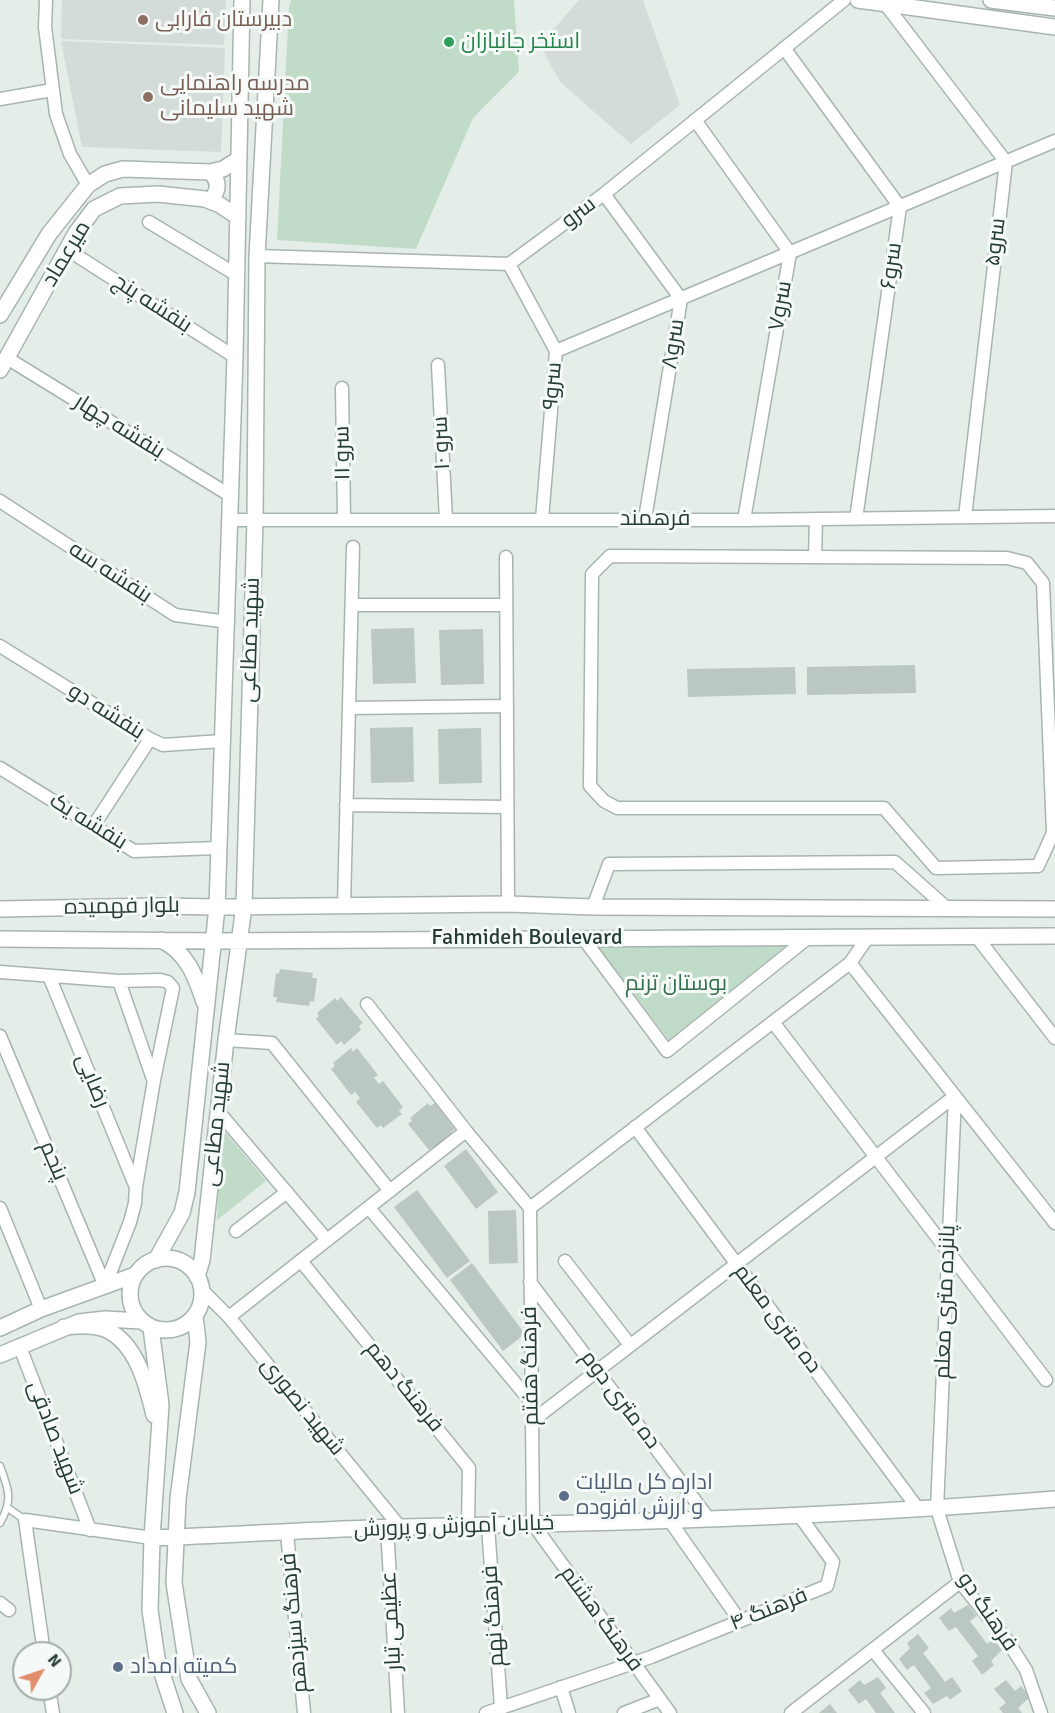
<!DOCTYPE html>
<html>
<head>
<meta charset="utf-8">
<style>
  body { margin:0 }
  #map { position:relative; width:1055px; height:1713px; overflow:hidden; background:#e5ede9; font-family:Signika,sans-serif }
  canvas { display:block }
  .north { position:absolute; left:12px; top:1641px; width:60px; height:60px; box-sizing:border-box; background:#f5f9f7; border:2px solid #a2adaa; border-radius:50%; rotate:50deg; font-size:16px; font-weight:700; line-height:24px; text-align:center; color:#263c37 }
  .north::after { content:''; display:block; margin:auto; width:21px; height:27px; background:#e28e6d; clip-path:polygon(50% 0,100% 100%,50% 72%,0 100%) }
</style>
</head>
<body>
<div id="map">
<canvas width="1055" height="1713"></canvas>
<div class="north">N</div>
</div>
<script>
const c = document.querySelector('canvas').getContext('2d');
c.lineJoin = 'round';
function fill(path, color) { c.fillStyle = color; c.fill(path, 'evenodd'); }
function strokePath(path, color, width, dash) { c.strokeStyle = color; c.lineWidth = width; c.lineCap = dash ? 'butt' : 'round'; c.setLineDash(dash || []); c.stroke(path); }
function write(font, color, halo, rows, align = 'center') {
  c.font = font + ' Signika,Cairo,sans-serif'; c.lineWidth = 6; c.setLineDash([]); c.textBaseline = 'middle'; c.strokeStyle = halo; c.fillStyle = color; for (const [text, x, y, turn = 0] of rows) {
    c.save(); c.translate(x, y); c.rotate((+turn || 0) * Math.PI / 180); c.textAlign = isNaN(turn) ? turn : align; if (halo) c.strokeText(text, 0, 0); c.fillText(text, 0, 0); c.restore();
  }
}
fill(new Path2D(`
  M62 0H226L224 45 61 39Z
  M579 0H643L680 105 631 144 560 82 540 45Z
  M61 41 225 48 221 152 82 147Z`), '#d3dcd8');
fill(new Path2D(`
  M291 0H514L519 72 473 118 416 249 277 240 289 6Z
  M790 943 669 1040 596 944Z
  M221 1127 266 1181 217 1220Z`), '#c1dbc9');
fill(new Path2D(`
  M414 628 416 683 373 684 371 629Z
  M483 629 484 684 441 685 439 630Z
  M915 665 916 693 807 695V667Z
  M795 667 796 694 688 697 687 669Z
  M413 727 414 782 371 783 370 728Z
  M481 728 482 783 439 784 438 729Z
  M280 969 313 973 312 978H317L314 1002 310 1001 309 1006 276 1002 277 997H273L276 973 279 974Z
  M341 997 363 1023 359 1026 361 1030 344 1045 341 1041 337 1045 316 1019 319 1016 317 1013 335 998 337 1001Z
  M351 1048 353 1052 357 1048 378 1075 374 1078 379 1084 383 1081 403 1107 399 1111 402 1114 383 1128 381 1125 377 1128 356 1102 360 1098 355 1092 351 1095 331 1069 335 1066 333 1063Z
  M428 1103 430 1106 435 1103 455 1129 451 1132 454 1136 435 1150 433 1147 429 1150 408 1124 412 1121 410 1118Z
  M466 1149 498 1192 476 1209 444 1166Z
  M417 1190 470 1261 447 1278 394 1207Z
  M516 1210 518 1263 489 1264 488 1211Z
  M472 1263 525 1334 503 1351 450 1280Z
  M968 1605 977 1616 970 1621 987 1644 994 1638 1002 1650 991 1661 994 1665 982 1675 972 1661 978 1656 956 1627 949 1631 939 1618 951 1608 954 1613Z
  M918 1634 929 1648 923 1653 934 1667 945 1682 952 1677 962 1691 950 1700 947 1696 933 1704 924 1693 931 1688 922 1676 914 1665 907 1670 899 1659 910 1648 907 1643Z
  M878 1677 886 1688 880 1693 895 1713H876L866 1699 859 1704 848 1690 860 1680 864 1685Z
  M1006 1680 1015 1691 1021 1686 1030 1697 1018 1708 1022 1713H1003L999 1708 1006 1703 994 1689Z
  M830 1704 837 1713H819Z`), '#bbc7c2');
const service = new Path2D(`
  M0 1466C9 1490 13 1500 0 1523
  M8 1508 25 1520`);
const minor = new Path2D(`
  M46 0 45 27 56 114 70 154 88 185
  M886 5 1006 162 965 517
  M784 48 900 207 856 519
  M0 99 52 90
  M695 120 790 253 744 520
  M604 194 681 299 645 519
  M149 222 237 275
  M68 250 235 357
  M257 256 509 264 604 194 844 0
  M509 264 556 351 542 519
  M556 351 1055 141
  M7 358 231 496
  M438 365 446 520
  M342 388 344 518
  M0 501 175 615 228 622
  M230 520H744L1055 516
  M610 556 1007 558 1027 563 1043 583 1053 833 1038 866 936 868 884 808H617L604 801 590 786 592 574Z
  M506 557 508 904
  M815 557 816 519
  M353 605H506
  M0 646 150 739 163 745 222 741
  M349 708 507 706
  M0 768 134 851 218 848
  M346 805 507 807
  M94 825 150 739
  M344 905 353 547
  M593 907 609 864 895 862 947 908
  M976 936 1055 1038
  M583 938 667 1051 809 937
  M850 963 1055 1223
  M0 972 119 981 160 980 168 982 173 988 154 1080 136 1187 135 1203 130 1222 105 1286
  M49 976 135 1185
  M119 981 153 1079
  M367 1004 466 1131 530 1208
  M773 1022 1046 1380
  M0 1036 105 1286
  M226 1040 272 1043 390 1191
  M955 1096 937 1509 960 1582 1007 1640 1026 1670 1041 1713
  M218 1111 327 1240
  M635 1127 919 1510
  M0 1208 41 1309
  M369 1208 532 1403
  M530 1208 533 1524 670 1713
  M530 1208 850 963 868 937
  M236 1231 287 1192
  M301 1261 469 1468 468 1527
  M565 1261 630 1345
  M530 1282 709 1519
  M201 1289 229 1317 400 1527
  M229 1317 466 1131
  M20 1347 90 1530
  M532 1421 955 1096
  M670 1521 740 1621
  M488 1526 501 1707
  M387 1528 398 1713
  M287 1533 304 1713
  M0 1603 9 1610
  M873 1650 924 1713
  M44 1653 25 1520 152 1538
  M561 1687 569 1713
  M49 1689 53 1713
  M486 1713 651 1657 827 1586 833 1562 799 1515
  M624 1713 660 1699
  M791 1713 960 1582`);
const tertiary = new Path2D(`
  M858 0 1055 27
  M991 0 1055 8
  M210 172C220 181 219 191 210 201
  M0 315 49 234 88 185 105 174 123 169 210 172 223 169 239 159
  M0 370 76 233 94 209 120 196 158 194 205 199 220 205 238 217
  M0 909 159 906 217 907 508 904 593 907 1055 909
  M0 939 214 941 1055 936
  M161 940C187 952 196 977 204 1002
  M130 1294a36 36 0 1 1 72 0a36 36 0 1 1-72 0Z
  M156 1260 182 1213 187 1192 217 907 235 357 242 0
  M197 1277 202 1260 226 1040 244 906 255 520 257 256 271 0
  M195 1316 198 1342 178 1499 174 1583 189 1679 208 1713
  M64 1327C77 1326 94 1324 107 1330 137 1344 147 1386 154 1415
  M0 1328 41 1309 135 1275
  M151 1328 161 1405 152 1538 150 1610 157 1658 175 1713
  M0 1355 79 1322 105 1319 141 1321
  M152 1538C235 1535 319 1529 402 1527 620 1523 838 1517 1055 1499`);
strokePath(service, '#a8b4b0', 9);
strokePath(minor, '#a8b4b0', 15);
strokePath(tertiary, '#a8b4b0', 18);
strokePath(service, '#fff', 6);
strokePath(minor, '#fff', 12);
strokePath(tertiary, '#fff', 15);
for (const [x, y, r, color] of [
  [143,20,6,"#8d6e63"],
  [449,42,6,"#2e9e5b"],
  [148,97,6,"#8d6e63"],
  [564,1496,6,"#5c6f8a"],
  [118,1667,6,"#5c6f8a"]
]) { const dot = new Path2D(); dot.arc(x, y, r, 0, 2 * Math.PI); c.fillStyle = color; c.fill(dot); strokePath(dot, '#f5f9f7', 2); }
write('22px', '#785e54', '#f5f9f7', [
  ["دبیرستان فارابی",155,20],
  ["مدرسه راهنمایی",160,84],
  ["شهید سلیمانی",160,109]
], 'left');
write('22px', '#27864d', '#f5f9f7', [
  ["استخر جانبازان",461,42]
], 'left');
write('22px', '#263c37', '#f5f9f7', [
  ["سرو",579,213,-37],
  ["سرو۵",996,242,-83],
  ["میرعماد",67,254,-59],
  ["سرو۶",892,266,-82],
  ["بنفشه پنج",152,304,33],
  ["سرو۷",781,306,-80],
  ["سرو۸",674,344,-81],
  ["سرو۹",553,386,-85],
  ["بنفشه چهار",119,427,32],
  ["سرو ۱۰",442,443,-93],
  ["۱۱ سرو",343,453,-91],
  ["فرهمند",655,519],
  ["بنفشه سه",110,573,33],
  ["شهید مطاعی",251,640,-88],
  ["بنفشه دو",106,712,32],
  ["بنفشه یک",88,822,32],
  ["بلوار فهمیده",122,907,-1],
  ["Fahmideh Boulevard",527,938],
  ["رضایی",92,1081,68],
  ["شهید مطاعی",217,1124,-84],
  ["پنجم",53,1161,67],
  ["پانزده متری معلم",946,1302,-88],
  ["ده متری معلم",777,1319,53],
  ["فرهنگ هفتم",531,1366,-91],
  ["فرهنگ دهم",404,1387,51],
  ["ده متری دوم",620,1400,53],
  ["شهید نصوری",302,1407,51],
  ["شهید صادقی",55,1438,69],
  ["خیابان آموزش و پرورش",454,1527,-2],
  ["فرهنگ ۴",769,1610,-22],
  ["فرهنگ دو",987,1612,56],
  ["فرهنگ نهم",494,1616,-94],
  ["فرهنگ هشتم",601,1619,54],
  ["عظیمی تبار",392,1621,-93],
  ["فرهنگ سیزدهم",295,1623,-95]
]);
write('22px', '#356f4d', '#f5f9f7', [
  ["بوستان ترنم",676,984]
]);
write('22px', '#4e5e75', '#f5f9f7', [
  ["اداره کل مالیات",576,1483],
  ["و ارزش افزوده",576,1508],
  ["کمیته امداد",130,1667]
], 'left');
</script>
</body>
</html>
